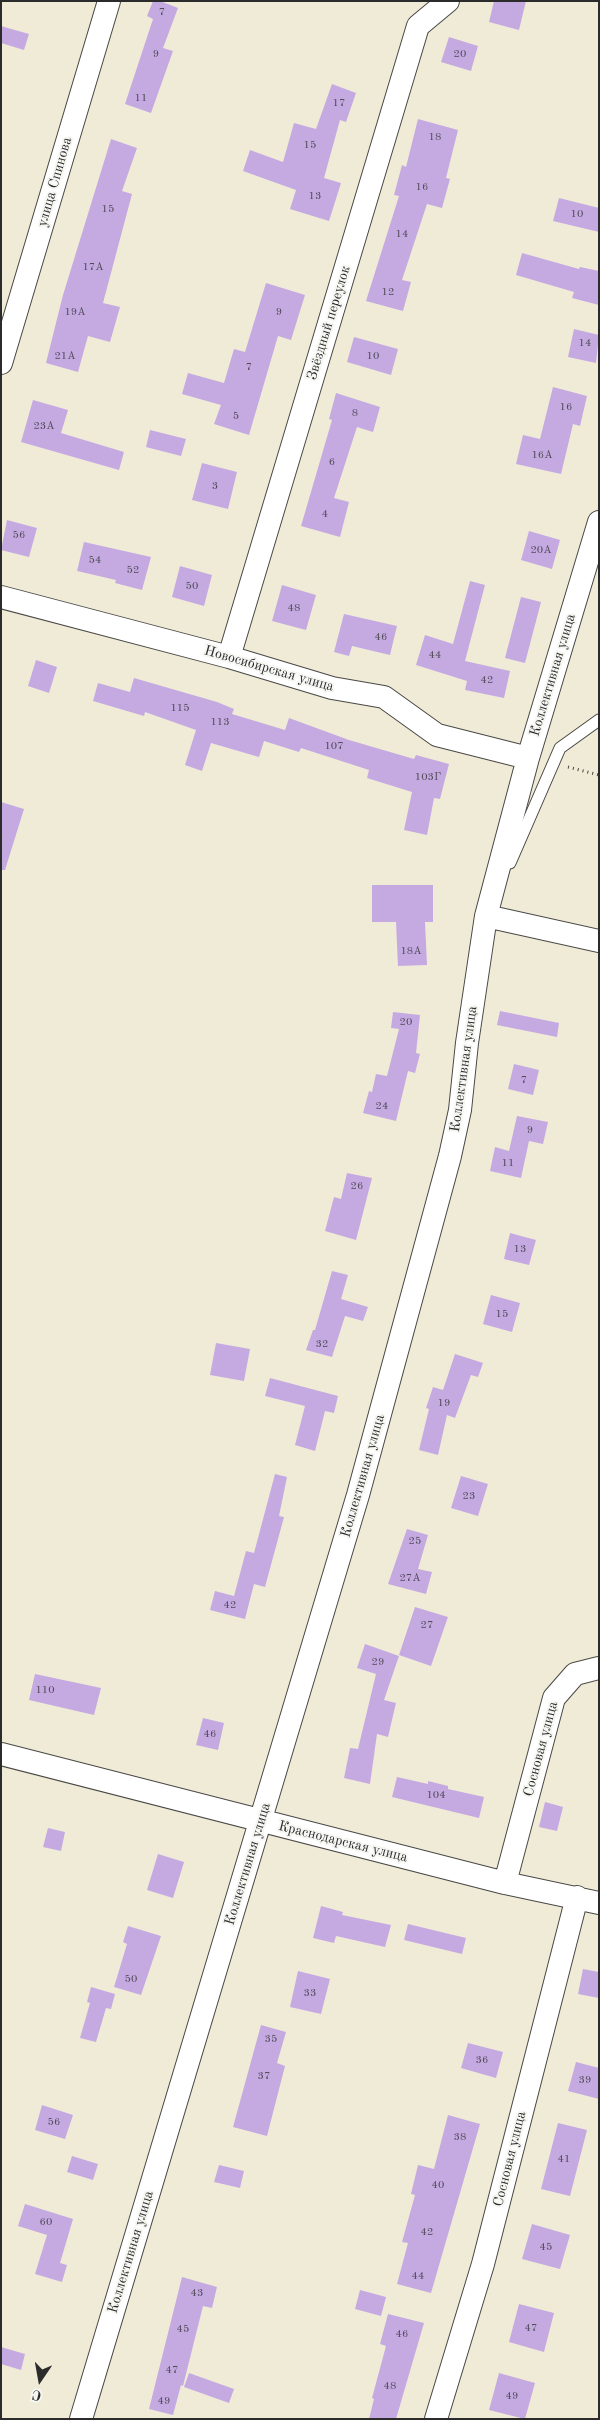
<!DOCTYPE html>
<html>
<head>
<meta charset="utf-8">
<style>
  body { margin:0 }
  #map { position:relative; width:600px; height:2420px; overflow:hidden; background:#f0ebd7; font-family:"Old Standard TT",serif }
  canvas { display:block }
  .frame { position:absolute; inset:0; border:2px solid #2b2b2b; pointer-events:none }
  .north { position:absolute; left:15px; top:2355px; width:50px; height:50px; -webkit-text-stroke:4px #f6f6f2; paint-order:stroke; rotate:192deg; font-size:14px; font-weight:700; line-height:20px; text-align:center; color:#2b2b2b }
  .north::after { content:''; display:block; margin:auto; width:18px; height:22px; background:#2b2b2b; clip-path:polygon(50% 0,100% 100%,50% 72%,0 100%) }
</style>
</head>
<body>
<div id="map">
<canvas width="600" height="2420"></canvas>
<div class="frame"></div>
<div class="north">С</div>
</div>
<script>
const c = document.querySelector('canvas').getContext('2d');
c.lineJoin = 'round';
function fill(path, color) { c.fillStyle = color; c.fill(path, 'evenodd'); }
function strokePath(path, color, width, dash) { c.strokeStyle = color; c.lineWidth = width; c.lineCap = dash ? 'butt' : 'round'; c.setLineDash(dash || []); c.stroke(path); }
function write(font, color, halo, rows, align = 'center') {
  c.font = font + ' "Old Standard TT",serif'; c.lineWidth = 4; c.setLineDash([]); c.textBaseline = 'middle'; c.strokeStyle = halo; c.fillStyle = color; for (const [text, x, y, turn = 0] of rows) {
    c.save(); c.translate(x, y); c.rotate((+turn || 0) * Math.PI / 180); c.textAlign = isNaN(turn) ? turn : align; if (halo) c.strokeText(text, 0, 0); c.fillText(text, 0, 0); c.restore();
  }
}
fill(new Path2D(`
  M153 1H160L178 8 163 48 173 51 151 113 125 104 153 19 147 16Z
  M494 1H526L519 30 489 22Z
  M1 26 29 34 24 50 1 43Z
  M449 37 478 46 471 71 441 62Z
  M332 84 356 93 346 122 340 120 324 178 341 183 329 221 290 209 296 190 243 171 250 150 283 162 294 123 316 129Z
  M418 119 458 130 446 178 450 179 442 208 427 204 402 280 411 282 403 311 366 301 399 196 394 195 402 165 406 167Z
  M111 139 137 148 122 191 132 194 103 303 120 307 110 342 88 336 78 372 46 363 63 295Z
  M559 198 599 208V232L553 221Z
  M522 253 579 269 580 267 599 271V305L572 298 574 292 516 275Z
  M266 283 305 295 291 340 278 336 249 435 214 424 221 405 182 394 188 373 224 383 234 349 245 352Z
  M574 329 599 335 596 363 568 357Z
  M354 337 398 349 391 375 347 362Z
  M553 387 587 396 580 426 573 424 561 474 516 464 523 435 540 439Z
  M336 393 380 407 373 432 357 427 334 498 349 502 340 537 301 526 332 420 329 419Z
  M33 400 68 410 61 433 124 452 119 470 21 442Z
  M150 430 186 439 181 456 146 447Z
  M202 463 237 472 228 509 192 500Z
  M7 520 37 528 29 557 1 550Z
  M529 531 560 540 552 569 521 560Z
  M84 542 151 557 142 590 115 583 116 580 77 571Z
  M180 566 212 575 204 606 172 597Z
  M470 581 485 585 465 661 510 671 504 698 465 690 467 681 416 665 425 635 453 644Z
  M282 585 316 595 306 630 272 621Z
  M521 597 541 602 525 663 505 658Z
  M344 614 397 626 390 655 352 646 349 656 334 652Z
  M36 660 57 667 49 693 28 686Z
  M134 678 217 702 234 709 232 714 285 730 289 718 349 740 414 759 416 755 449 764 440 799 434 798 427 835 404 830 412 792 367 778 369 770 301 748 299 752 264 741 259 757 211 743 202 771 185 765 196 730 145 712 144 716 93 701 98 683 130 692Z
  M1 802 24 809 5 870H1Z
  M372 885H433V922H425L427 965 398 966 396 922H372Z
  M500 1011 559 1023 557 1037 497 1025Z
  M393 1012 420 1015 416 1053 420 1054 415 1073 408 1071 396 1121 363 1113 369 1091 372 1092 376 1074 387 1076 399 1029 391 1028Z
  M514 1064 539 1070 533 1095 508 1089Z
  M517 1116 548 1122 543 1144 529 1141 521 1178 490 1171 495 1147 509 1151Z
  M347 1173 372 1178 356 1240 325 1231 334 1197 341 1199Z
  M510 1233 536 1240 529 1265 504 1259Z
  M332 1271 348 1275 341 1299 368 1307 363 1321 345 1316 332 1357 306 1350 313 1330H315Z
  M491 1295 520 1303 512 1332 483 1324Z
  M216 1343 250 1349 244 1381 210 1375Z
  M455 1354 483 1363 478 1377 471 1375 455 1418 447 1415 438 1455 419 1450 429 1409 426 1408 433 1387 443 1390Z
  M270 1378 338 1396 334 1413 325 1411 315 1451 295 1445 305 1406 265 1396Z
  M275 1474 287 1477 279 1516 284 1517 265 1587 254 1584 245 1619 210 1610 215 1591 234 1596 246 1551 254 1553Z
  M461 1476 488 1484 478 1516 451 1508Z
  M407 1529 428 1535 418 1569 432 1572 426 1594 388 1584Z
  M415 1607 448 1617 431 1666 399 1655Z
  M365 1644 399 1656 384 1700 396 1703 388 1737 377 1734 370 1784 344 1778 350 1748 358 1749 376 1674 357 1668Z
  M35 1674 101 1688 94 1715 29 1700Z
  M203 1718 224 1723 218 1750 196 1745Z
  M397 1777 428 1784V1781L448 1786V1789L484 1797 479 1818 392 1797Z
  M545 1802 563 1807 557 1831 539 1827Z
  M48 1828 65 1832 61 1851 43 1847Z
  M158 1854 184 1862 173 1898 147 1890Z
  M321 1906 343 1912 342 1915 391 1925 385 1947 336 1936 334 1943 313 1938Z
  M408 1924 466 1938 462 1954 404 1940Z
  M128 1926 161 1936 141 1995 114 1987 127 1944 123 1942Z
  M583 1969 599 1972V1998L578 1994Z
  M298 1971 330 1979 321 2014 290 2007Z
  M91 1987 115 1994 111 2009 106 2008 96 2042 80 2038 90 2003 87 2002Z
  M261 2025 286 2032 277 2063 285 2066 267 2136 233 2127Z
  M468 2043 503 2052 496 2078 461 2068Z
  M576 2062 599 2068V2099L568 2091Z
  M42 2105 73 2115 65 2139 35 2130Z
  M448 2115 480 2124 431 2293 397 2284 408 2243 402 2242 415 2195 411 2194 418 2165 434 2169Z
  M558 2123 587 2130 570 2196 541 2189Z
  M72 2156 98 2164 93 2180 67 2172Z
  M219 2165 244 2171 240 2188 214 2182Z
  M25 2204 73 2219 60 2263 67 2265 62 2282 35 2274 47 2235 18 2226Z
  M532 2224 570 2235 560 2269 522 2259Z
  M182 2277 217 2287 212 2308 203 2306 183 2386 181 2385 173 2415 149 2409Z
  M360 2290 386 2297 381 2316 355 2309Z
  M519 2304 554 2313 544 2352 509 2342Z
  M388 2314 424 2323 396 2419H369L374 2399 372 2398 386 2346 380 2344Z
  M1 2347 25 2354 21 2370 1 2364Z
  M189 2373 234 2389 229 2403 184 2387Z
  M499 2373 535 2383 525 2419 489 2410Z`), '#c5aae2');
const service = new Path2D(`
  M510 863 560 748 599 720`);
const minor = new Path2D(`
  M1 363 109 1
  M1 597 229 657 332 688 384 697 437 735 528 758
  M229 657 418 26 448 1
  M486 916 599 941
  M1 1754 505 1883 599 1903
  M505 1883 554 1698 575 1674 599 1668
  M81 2419 358 1495 450 1156 460 1110 467 1043 486 916 528 758 599 522
  M436 2419 483 2264 577 1897`);
strokePath(service, '#494845', 13);
strokePath(minor, '#494845', 24);
strokePath(new Path2D(`
  M568 767 599 775`), '#494845', 3, [1, 4]);
strokePath(service, '#fff', 11);
strokePath(minor, '#fff', 22);
write('11px', '#524b59', null, [
  ["7",162,12],
  ["9",156,54],
  ["20",460,54],
  ["11",141,98],
  ["17",339,103],
  ["18",435,137],
  ["15",310,145],
  ["16",422,187],
  ["13",315,196],
  ["15",108,209],
  ["10",577,214],
  ["14",402,234],
  ["17А",93,267],
  ["12",388,292],
  ["19А",75,312],
  ["9",279,312],
  ["14",585,343],
  ["21А",65,356],
  ["10",373,356],
  ["7",249,367],
  ["16",566,407],
  ["8",355,413],
  ["5",236,416],
  ["23А",44,426],
  ["16А",542,455],
  ["6",332,462],
  ["3",215,486],
  ["4",325,514],
  ["56",19,535],
  ["20А",541,550],
  ["54",95,560],
  ["52",133,570],
  ["50",192,586],
  ["48",294,608],
  ["46",381,637],
  ["44",435,655],
  ["42",487,680],
  ["115",180,708],
  ["113",220,722],
  ["107",334,746],
  ["103Г",428,777],
  ["18А",411,951],
  ["20",406,1022],
  ["7",524,1080],
  ["24",382,1106],
  ["9",530,1130],
  ["11",508,1163],
  ["26",357,1186],
  ["13",520,1249],
  ["15",502,1314],
  ["32",322,1344],
  ["19",444,1403],
  ["23",469,1496],
  ["25",415,1541],
  ["27А",410,1578],
  ["42",230,1605],
  ["27",427,1625],
  ["29",378,1662],
  ["110",45,1690],
  ["46",210,1734],
  ["104",436,1795],
  ["50",131,1979],
  ["33",310,1993],
  ["35",271,2039],
  ["36",482,2060],
  ["37",264,2076],
  ["39",585,2080],
  ["56",54,2122],
  ["38",460,2137],
  ["41",564,2159],
  ["40",438,2185],
  ["60",46,2222],
  ["42",427,2232],
  ["45",546,2247],
  ["44",418,2276],
  ["43",197,2293],
  ["47",531,2328],
  ["45",183,2329],
  ["46",402,2334],
  ["47",172,2370],
  ["48",390,2386],
  ["49",512,2396],
  ["49",164,2401]
]);
write('14px', '#2b2b2b', '#f6f6f2', [
  ["улица Спинова",55,182,-74],
  ["Звёздный переулок",329,323,-73],
  ["Новосибирская улица",269,669,16],
  ["Коллективная улица",553,675,-73],
  ["Коллективная улица",464,1069,-82],
  ["Коллективная улица",363,1476,-74],
  ["Сосновая улица",541,1749,-75],
  ["Краснодарская улица",343,1842,14],
  ["Коллективная улица",248,1864,-73],
  ["Сосновая улица",510,2159,-76],
  ["Коллективная улица",131,2252,-73]
]);
</script>
</body>
</html>
